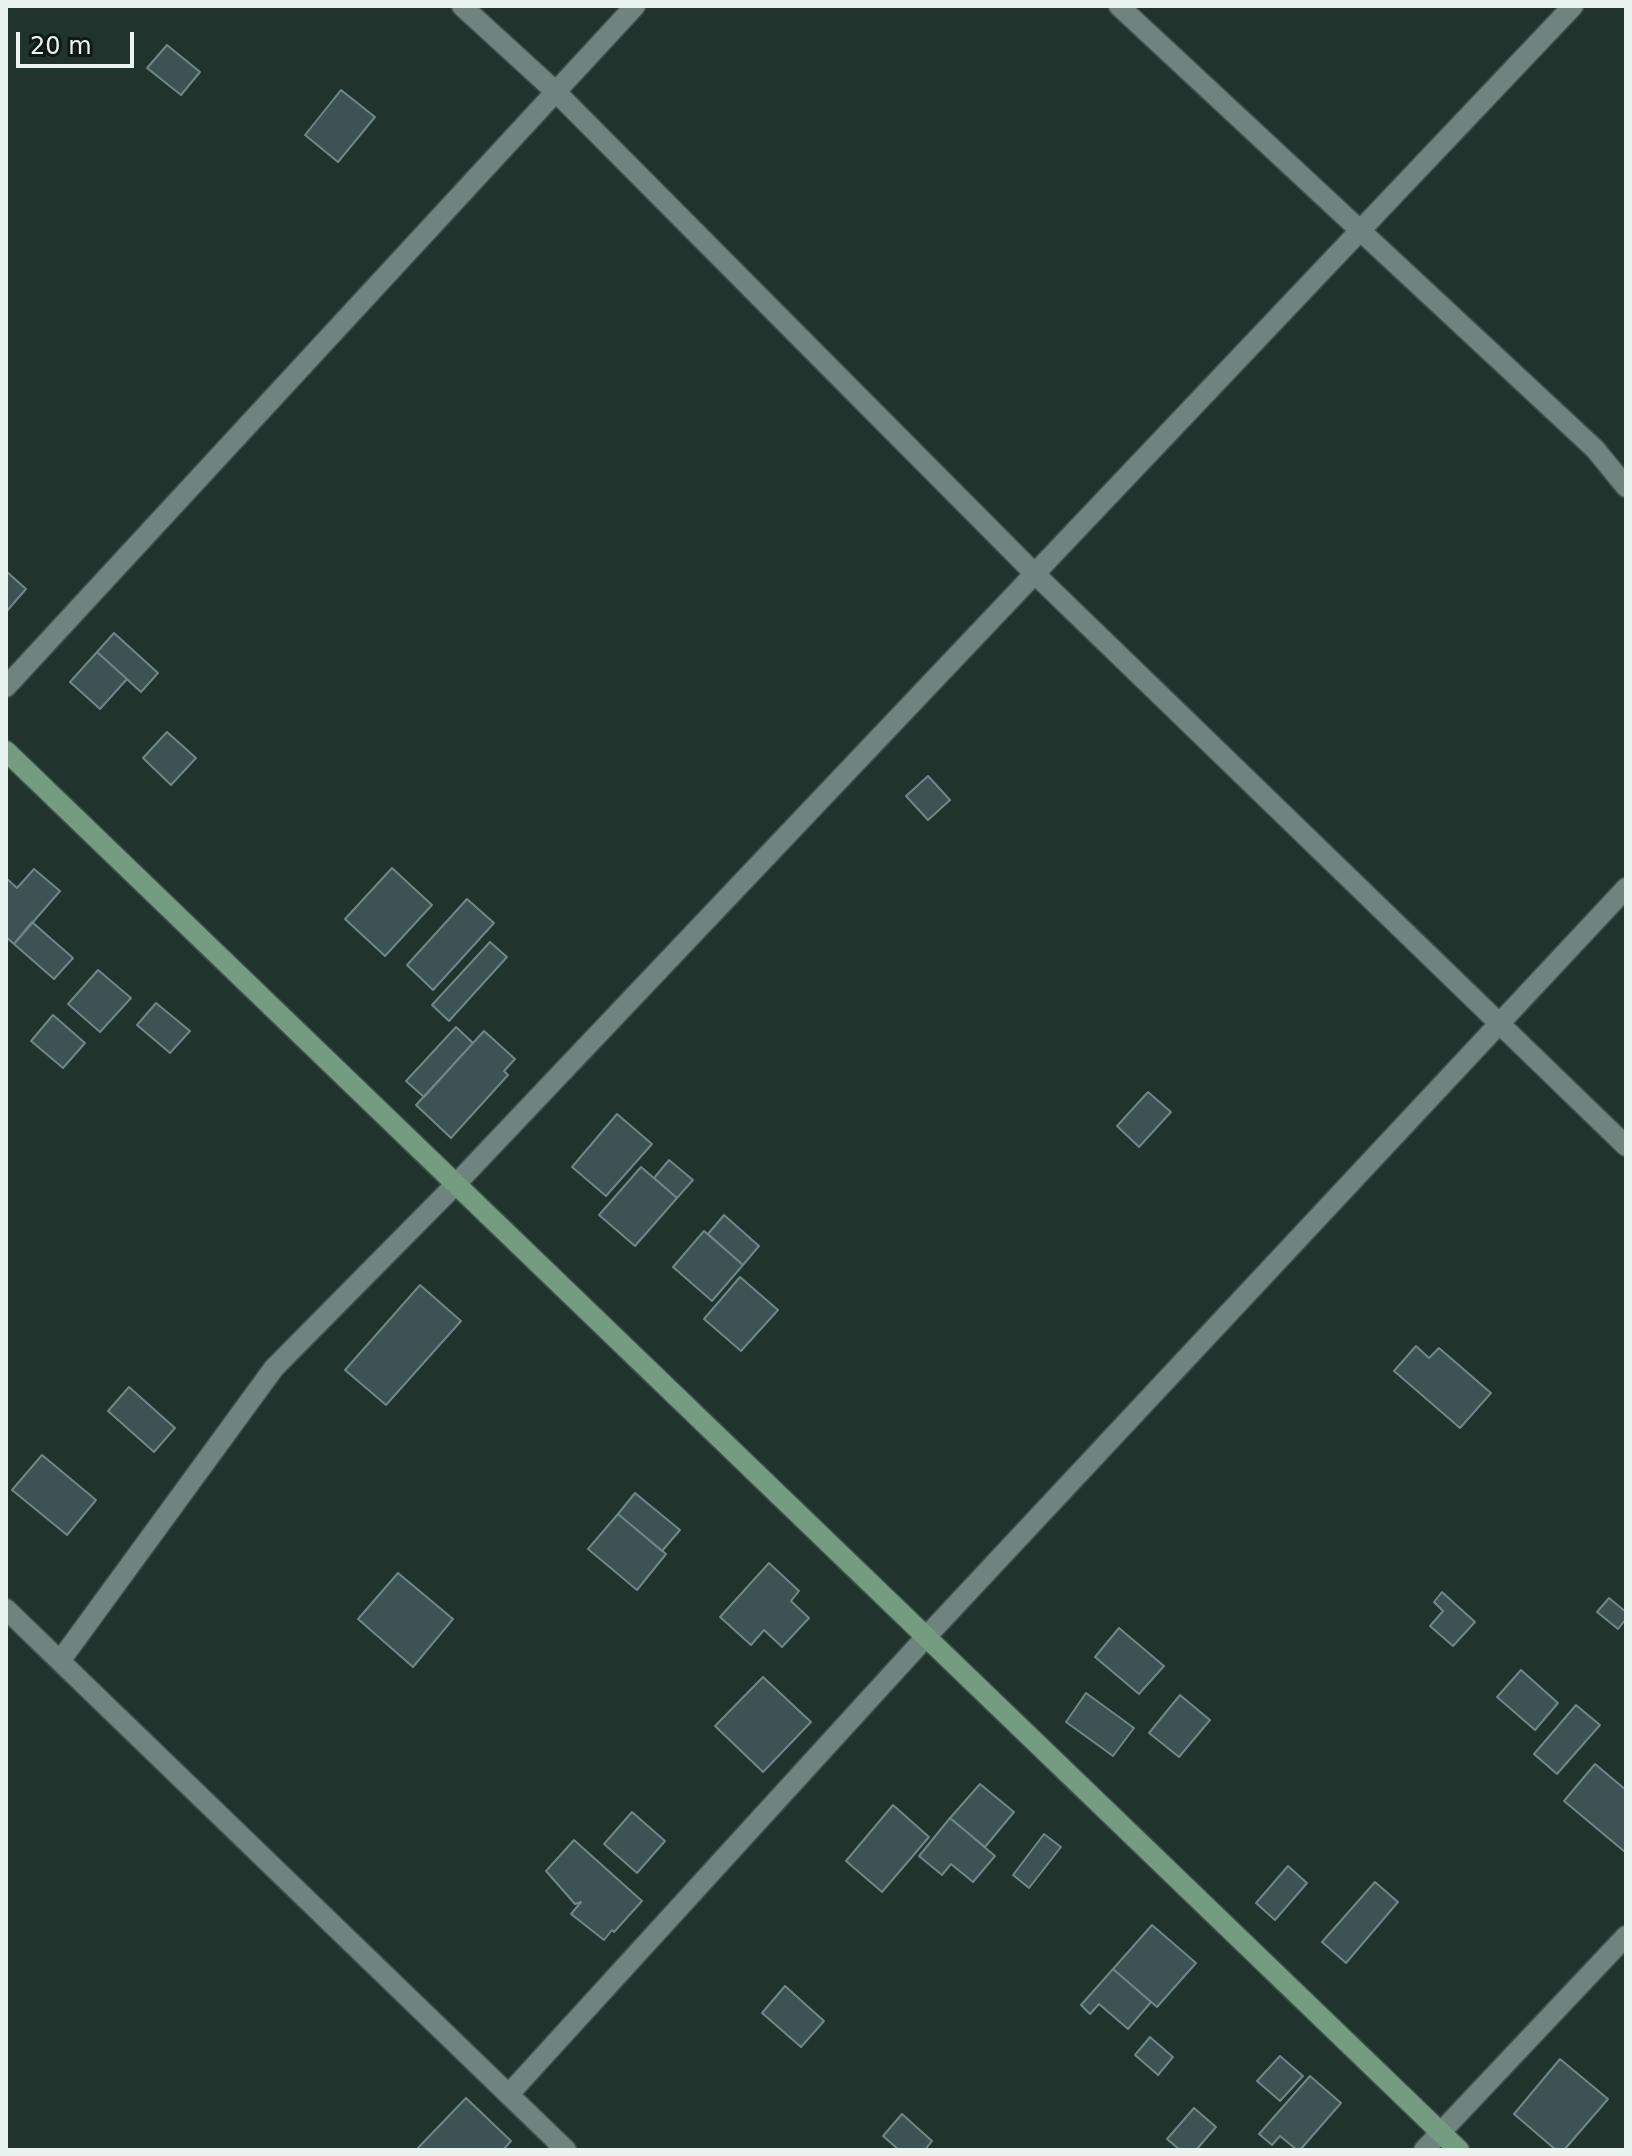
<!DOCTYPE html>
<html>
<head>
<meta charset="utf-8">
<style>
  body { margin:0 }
  #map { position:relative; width:1632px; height:2156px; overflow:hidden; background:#20332d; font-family:"DejaVu Sans",sans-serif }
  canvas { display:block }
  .frame { position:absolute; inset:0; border:8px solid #e9f4f1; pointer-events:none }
  .scale { position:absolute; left:16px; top:32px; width:118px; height:36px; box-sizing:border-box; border:4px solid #e9f4f1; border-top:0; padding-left:10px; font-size:24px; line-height:28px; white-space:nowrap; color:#e9f4f1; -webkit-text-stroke:6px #101916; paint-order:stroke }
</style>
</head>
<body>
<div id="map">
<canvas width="1632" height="2156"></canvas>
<div class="frame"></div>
<div class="scale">20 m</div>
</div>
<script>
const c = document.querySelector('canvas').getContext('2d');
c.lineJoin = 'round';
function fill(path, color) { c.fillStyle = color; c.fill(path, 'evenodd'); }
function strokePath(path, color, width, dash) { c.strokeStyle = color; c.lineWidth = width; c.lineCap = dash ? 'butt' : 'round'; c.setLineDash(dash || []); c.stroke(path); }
const building = new Path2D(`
  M167 45 200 72 181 95 147 68Z
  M341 90 375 117 338 162 305 135Z
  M6 571 26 589 6 612Z
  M114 633 158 673 141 692 97 652Z
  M97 652 127 679 100 709 70 682Z
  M167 732 196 758 171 785 143 758Z
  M928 776 950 800 928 820 906 796Z
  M392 868 432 905 385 956 345 919Z
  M34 869 60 891 14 944 6 937V878L17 888Z
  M467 899 494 923 433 990 407 965Z
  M32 922 73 958 54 979 14 944Z
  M490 942 507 957 449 1021 432 1005Z
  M98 970 131 998 100 1032 68 1004Z
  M156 1003 190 1031 170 1053 137 1025Z
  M53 1015 85 1043 63 1068 31 1041Z
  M456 1027 473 1043 424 1097 406 1081Z
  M484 1031 515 1059 504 1071 508 1075 451 1138 416 1105Z
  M1148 1092 1171 1112 1139 1147 1117 1126Z
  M617 1114 652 1144 606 1196 572 1167Z
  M669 1160 693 1180 677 1198 654 1178Z
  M641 1167 677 1198 635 1246 599 1215Z
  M724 1215 759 1246 743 1265 708 1234Z
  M704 1231 743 1265 712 1301 673 1267Z
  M740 1277 778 1310 741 1351 704 1319Z
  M420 1285 461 1321 386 1405 345 1370Z
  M1416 1346 1429 1358 1439 1348 1491 1393 1460 1428 1394 1371Z
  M129 1387 175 1428 154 1452 108 1411Z
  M42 1455 96 1500 67 1535 12 1490Z
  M635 1493 680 1530 662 1551 618 1514Z
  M618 1514 666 1554 637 1590 588 1549Z
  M769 1563 799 1591 791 1601 809 1618 782 1647 764 1630 751 1645 720 1617Z
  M398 1573 453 1619 413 1667 358 1619Z
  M1442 1592 1475 1622 1453 1646 1430 1626 1443 1611 1434 1602Z
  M1609 1598 1626 1612V1619L1618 1629 1597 1612Z
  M1119 1628 1164 1666 1139 1694 1095 1657Z
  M1521 1670 1558 1703 1535 1730 1497 1697Z
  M763 1677 811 1722 763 1772 715 1726Z
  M1086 1693 1134 1728 1113 1756 1066 1722Z
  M1180 1695 1210 1720 1179 1757 1149 1733Z
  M1576 1705 1600 1725 1557 1774 1534 1754Z
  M1595 1764 1626 1790 1625 1852 1564 1801Z
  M980 1784 1014 1812 985 1847 950 1818Z
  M893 1805 929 1837 882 1892 846 1861Z
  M632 1812 665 1841 637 1873 604 1844Z
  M950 1818 995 1856 973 1882 951 1864 942 1875 919 1856Z
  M1044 1834 1061 1847 1029 1888 1013 1875Z
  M574 1840 642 1901 614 1932 612 1930 604 1940 571 1914 581 1902 575 1904 546 1871Z
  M1288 1866 1307 1883 1275 1920 1256 1903Z
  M1375 1882 1398 1902 1346 1963 1322 1942Z
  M1152 1925 1196 1963 1157 2007 1113 1969Z
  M1113 1969 1151 2002 1128 2029 1099 2004 1090 2014 1081 2005Z
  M785 1986 824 2021 801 2047 762 2013Z
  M1150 2037 1173 2057 1158 2075 1135 2055Z
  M1280 2056 1303 2076 1280 2101 1257 2081Z
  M1560 2059 1608 2099 1564 2150H1556L1514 2114Z
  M1310 2076 1341 2103 1300 2150H1297L1280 2136 1272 2145 1259 2134Z
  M466 2098 511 2141 503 2150H416Z
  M1194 2108 1216 2127 1196 2150H1180L1167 2139Z
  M902 2114 932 2141 925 2150H899L883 2136Z`);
fill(building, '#3c5253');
strokePath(building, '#708788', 2);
const street = new Path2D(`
  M462 6 556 92 1034 573 1626 1146
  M1119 6 1595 449 1626 487
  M6 687 635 6
  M6 1609 566 2150
  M60 1661 274 1368 456 1184 1573 6
  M509 2094 926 1637 1626 888
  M1424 2150 1626 1936`);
const secondary = new Path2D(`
  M6 751 1459 2150`);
strokePath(street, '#3e4f4b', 23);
strokePath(secondary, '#3e4f4b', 23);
strokePath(street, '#6f847e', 20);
strokePath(secondary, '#739c81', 20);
</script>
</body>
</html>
